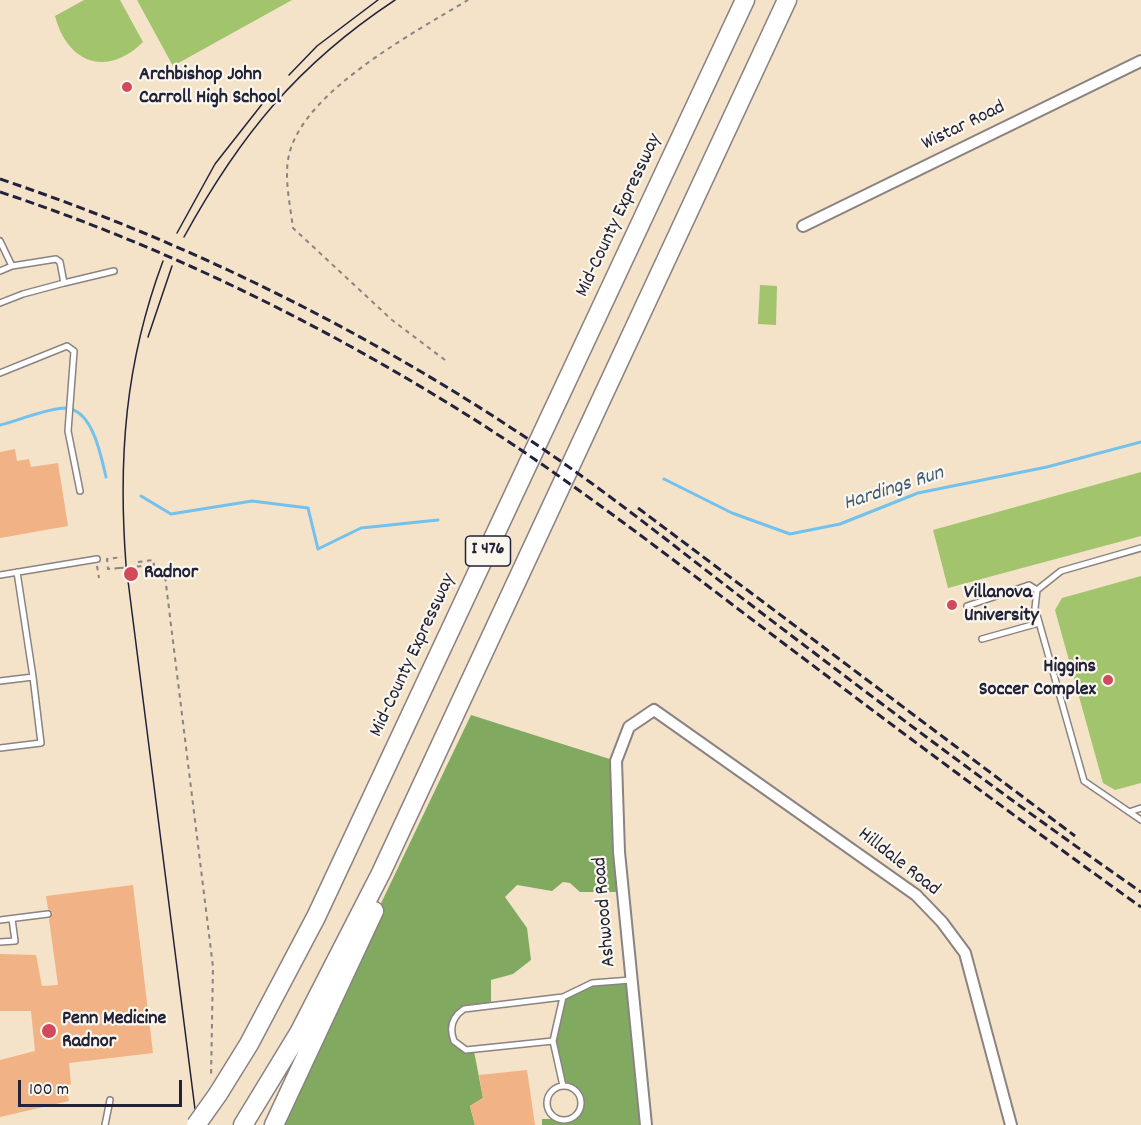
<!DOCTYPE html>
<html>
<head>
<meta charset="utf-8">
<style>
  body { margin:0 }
  #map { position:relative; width:1141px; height:1125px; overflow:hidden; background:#f4e3c9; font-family:Dekko,sans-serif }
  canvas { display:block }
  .scale { position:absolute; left:18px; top:1080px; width:164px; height:27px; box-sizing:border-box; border:3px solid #22223b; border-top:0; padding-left:8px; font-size:18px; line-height:21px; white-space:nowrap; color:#22223b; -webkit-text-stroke:4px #fbf7ec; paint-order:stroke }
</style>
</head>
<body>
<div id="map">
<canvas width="1141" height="1125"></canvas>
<div class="scale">100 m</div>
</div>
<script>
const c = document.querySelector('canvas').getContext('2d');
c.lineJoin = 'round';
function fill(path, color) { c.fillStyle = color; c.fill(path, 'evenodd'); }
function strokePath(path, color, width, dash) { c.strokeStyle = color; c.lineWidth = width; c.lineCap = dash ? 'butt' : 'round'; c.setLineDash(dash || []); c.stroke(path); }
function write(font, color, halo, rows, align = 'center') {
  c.font = font + ' Dekko,sans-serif'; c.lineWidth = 4.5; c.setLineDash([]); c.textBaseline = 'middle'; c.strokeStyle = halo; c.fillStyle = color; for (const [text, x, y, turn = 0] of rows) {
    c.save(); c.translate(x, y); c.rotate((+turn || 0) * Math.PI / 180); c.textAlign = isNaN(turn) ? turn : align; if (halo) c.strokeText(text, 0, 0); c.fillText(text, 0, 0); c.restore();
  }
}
fill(new Path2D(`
  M84 0H120L143 42C107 78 67 63 55 16Z
  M137 0H292L173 66Z
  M760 285 777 286 776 325 758 324Z
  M1141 472V536L948 588 933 530Z
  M1141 576V783L1115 790 1103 783 1055 610 1062 598Z`), '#a2c46d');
fill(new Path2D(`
  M471 715 616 761 622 892H580L570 883 563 882 552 891 517 885 505 897 527 928 531 960 513 974 491 980V1005L464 1009 453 1020 454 1041 474 1051 483 1098 470 1106 475 1125H275Z
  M631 980 646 1125H542V1119H571L581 1107 577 1092 563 1086 553 1041 563 997 592 983Z`), '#81aa60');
strokePath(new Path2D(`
  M0 425C17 421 48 408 65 408 93 409 101 456 106 477
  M664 479 732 513 790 534 840 524 918 493 1047 467 1141 442
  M141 496 171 514 252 501 308 508 318 549 361 528 438 520`), '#73c1ed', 3);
fill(new Path2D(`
  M15 449 17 461 29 459 31 467 58 463 68 526 0 538V452Z
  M133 885 153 1053 69 1063 71 1084 66 1086 69 1101 0 1117V1060L35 1051 31 1011H0V954L36 955 42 986 58 985 49 919 53 913 48 909 46 896Z
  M527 1070 535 1125H475L470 1106 483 1098 479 1075Z`), '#f1b285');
const service = new Path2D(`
  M0 241 12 266 56 259 60 262 64 283 23 294 0 303
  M0 271 12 266
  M64 283 114 271
  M0 373 67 346 74 351 68 431 80 491
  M1141 548 1061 571 1037 590 1035 608 1084 781 1141 820
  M17 572 33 677
  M0 575 97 559
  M967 606 1029 585 1037 590
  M982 639 1039 623
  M0 681 33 677 41 743 0 748
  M1129 812 1141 808
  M0 920 48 914
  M0 942 15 941 12 919
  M553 1041 466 1050 454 1041C449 1028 452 1017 464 1009L563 997
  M563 1086 553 1041 563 997 592 983 631 980
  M547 1103a17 17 0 1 1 34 0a17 17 0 1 1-34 0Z
  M105 1125 110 1100`);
const minor = new Path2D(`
  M803 226 1141 61
  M646 1125 619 852 616 761 629 727 654 710 916 895 942 922 965 953 1011 1125`);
const motorway = new Path2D(`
  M218 1094 249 1044 316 917 745 0
  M243 1125 299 1033 381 873 787 0
  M274 1125 374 911`);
strokePath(service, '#8b8282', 8);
strokePath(minor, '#8b8282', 14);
strokePath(motorway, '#8b8282', 21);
strokePath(new Path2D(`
  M445 360 392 320 293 228C290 203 283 175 290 151 308 89 415 32 468 0
  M138 562 153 560 154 565 144 566
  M97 566 99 578
  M119 568 108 569 107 559 122 557
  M164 568 213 967 211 1078`), '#8b8282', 2, [4.5, 4.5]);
strokePath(service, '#fff', 5);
strokePath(minor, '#fff', 10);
strokePath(motorway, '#fff', 18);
strokePath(new Path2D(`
  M289 75 317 46 378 0
  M177 233 215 164 270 94
  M184 237C240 135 298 64 395 0
  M163 261C125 363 118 458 126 565L197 1125
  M148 337 172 266`), '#22223b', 1.5);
strokePath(new Path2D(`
  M0 179C191 243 373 334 540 447 617 499 689 558 763 614 888 709 1013 803 1141 892
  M0 192C170 248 332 329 483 425 578 486 668 556 758 624 885 720 1012 815 1141 907
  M638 508 1075 836`), '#22223b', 3, [9, 4.5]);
const motorwayBridge = new Path2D(`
  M196 1125 218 1094`);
strokePath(motorwayBridge, '#8b8282', 21, []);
strokePath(new Path2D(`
  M119 568 144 566`), '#8b8282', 2, [4.5, 4.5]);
strokePath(motorwayBridge, '#fff', 18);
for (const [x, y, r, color] of [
  [127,87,6,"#d1495b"],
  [131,574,8,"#d1495b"],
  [952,605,6,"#d1495b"],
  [1108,680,6,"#d1495b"],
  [49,1031,8,"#d1495b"]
]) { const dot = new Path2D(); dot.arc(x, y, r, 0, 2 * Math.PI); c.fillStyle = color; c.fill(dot); strokePath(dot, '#fbf7ec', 2); }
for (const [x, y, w] of [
  [488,551,45]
]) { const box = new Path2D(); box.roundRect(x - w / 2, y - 15, w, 30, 4.5); c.fillStyle = '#fbf7ec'; c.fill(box); strokePath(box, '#22223b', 1.5); }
write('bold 18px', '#22223b', null, [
  ["I 476",488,551]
]);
write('bold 20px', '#22223b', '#fbf7ec', [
  ["Archbishop John",139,76],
  ["Carroll High School",139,99],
  ["Radnor",144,574],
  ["Villanova",964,594],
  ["University",964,617],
  ["Higgins",1096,668,"right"],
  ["Soccer Complex",1096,691,"right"],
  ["Penn Medicine",62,1020],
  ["Radnor",62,1043]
], 'left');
write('20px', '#22223b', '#fbf7ec', [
  ["Wistar Road",964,127,-26],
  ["Mid-County Expressway",620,216,-65],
  ["Mid-County Expressway",414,656,-65],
  ["Hilldale Road",898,863,38],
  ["Ashwood Road",606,912,-95]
]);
write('italic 21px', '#3e5a79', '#fbf7ec', [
  ["Hardings Run",894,490,-18]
]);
</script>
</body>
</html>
